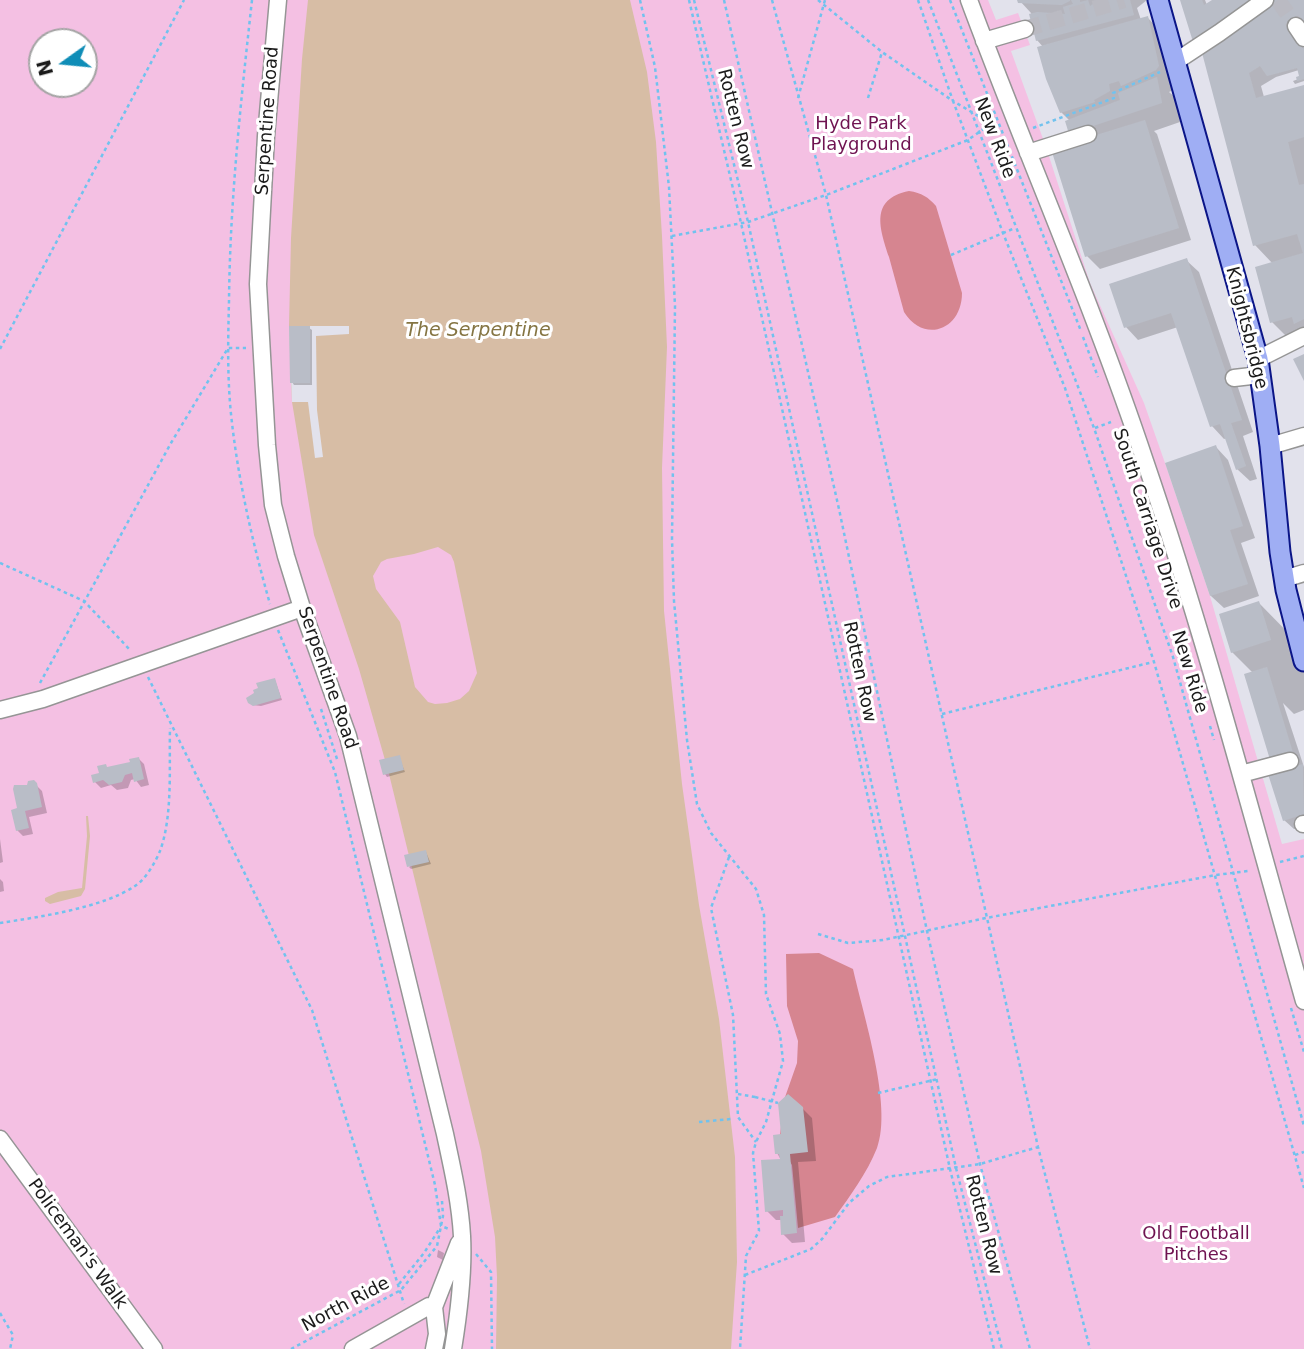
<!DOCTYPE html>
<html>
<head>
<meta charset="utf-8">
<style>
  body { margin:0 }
  #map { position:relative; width:1304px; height:1349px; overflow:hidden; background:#e2e2ec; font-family:"DejaVu Sans",sans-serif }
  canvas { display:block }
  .north { position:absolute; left:28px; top:28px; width:70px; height:70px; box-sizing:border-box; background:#fff; border:2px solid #a4a4a4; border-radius:50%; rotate:255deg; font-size:19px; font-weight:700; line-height:28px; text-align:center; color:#1b1b1b }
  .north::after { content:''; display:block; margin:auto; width:24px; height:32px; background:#0f8db7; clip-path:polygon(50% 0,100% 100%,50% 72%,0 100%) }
</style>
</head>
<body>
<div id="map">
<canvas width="1304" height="1349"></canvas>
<div class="north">N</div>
</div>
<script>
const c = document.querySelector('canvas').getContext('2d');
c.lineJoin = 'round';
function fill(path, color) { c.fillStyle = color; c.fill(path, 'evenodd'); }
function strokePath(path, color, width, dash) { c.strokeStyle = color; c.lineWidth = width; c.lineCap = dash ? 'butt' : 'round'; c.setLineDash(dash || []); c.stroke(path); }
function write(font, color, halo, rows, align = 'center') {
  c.font = font + ' "DejaVu Sans",sans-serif'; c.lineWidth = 6; c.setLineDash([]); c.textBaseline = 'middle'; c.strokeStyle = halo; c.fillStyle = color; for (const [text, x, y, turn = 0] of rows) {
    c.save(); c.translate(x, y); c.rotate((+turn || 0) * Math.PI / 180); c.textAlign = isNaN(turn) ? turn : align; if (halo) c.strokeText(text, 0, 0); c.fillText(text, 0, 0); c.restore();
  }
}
fill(new Path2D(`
  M0 0H988L996 20 1018 13 1030 45 1011 51 1046 147 1090 283 1144 403 1165 463 1210 596 1282 844 1304 839V1349H0ZM42 42H84V84H42Z`), '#f4c0e3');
fill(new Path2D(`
  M909 191C922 193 928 197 936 206L962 293C962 330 924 344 904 312 899 294 894 275 889 257 880 229 869 199 909 191Z
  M819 953 853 969C863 1014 893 1106 877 1148 867 1173 850 1196 835 1217L798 1228 792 1165 779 1144 784 1100 797 1063 798 1041 787 1006 786 954Z`), '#d68590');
fill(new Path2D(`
  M308 0H630L647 72 656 142 662 236 667 347 662 468 664 611 682 784 699 905 719 1019 735 1157 737 1262 731 1349H496L497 1277 495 1237 481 1151 389 774 359 669 314 535 292 402 289 326 291 238 302 59ZM438 547 451 555 454 562 477 673 469 691 460 699 447 703 435 704 428 702 415 687 400 622 376 589 373 576 381 562 387 559 414 554Z
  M86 816H88L90 836 85 889 81 896 50 904 45 901V898L58 892 82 888 87 836Z`), '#d7bda5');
fill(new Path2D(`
  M289 326H349V334L316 336 317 410 323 457 315 458 308 402H292Z`), '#e2e2ec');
fill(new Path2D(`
  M1019 0H1147L1137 8 1141 20 1148 18 1167 38 1175 89 1169 92 1176 98 1180 122 1154 131 1157 134 1191 240 1100 269 1087 256 1054 150 1080 142 1070 121 1061 112 1043 47 1037 40 1031 13Z
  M1182 0H1205L1207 5 1215 0H1304V42L1301 45 1304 48V81L1295 84 1293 81 1301 78 1299 70 1276 77 1261 86 1264 97 1304 87V338L1291 341 1272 322 1273 264 1255 245 1203 51Z
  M1186 260 1199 272 1253 432 1243 436 1257 479 1250 481 1237 469 1227 438 1224 439 1212 426 1178 327 1138 340 1126 327 1111 285Z
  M309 328 312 330V385H294L292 382Z
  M1216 447 1228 460 1255 538 1241 543 1259 596 1224 608 1211 596Z
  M1259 603 1304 649V710L1294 714 1283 703 1304 767V826L1294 829 1284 820 1282 772 1253 673 1232 652Z
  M275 680 282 700 261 706 252 705Z
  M399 757 405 772 387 777 385 774Z
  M138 758 144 764 149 785 141 787 135 779 131 780 128 788 117 790 111 785 101 788 95 782 108 769 132 763Z
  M33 782 42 791 47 813 29 817 33 834 23 836 17 830 19 810 28 787Z
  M0 839 3 862 0 863Z
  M426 852 431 864 411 869 409 867Z
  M0 879 3 882 4 891 0 892Z
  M802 1108 812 1118 816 1161 798 1162 805 1242 792 1243 783 1234 782 1220H776L767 1211 781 1160 777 1153 783 1136Z
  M438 1250 444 1253 443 1260 437 1257Z`), '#0003');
fill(new Path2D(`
  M1017 0H1070V1L1062 5 1018 3Z
  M1071 0H1080V2L1088 0 1090 6 1099 0H1130L1134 15 1036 41 1029 14 1037 12 1065 14 1063 7 1073 4Z
  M1180 0H1202L1204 5 1212 0H1253L1194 45Z
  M1271 0H1304V20L1290 31 1304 49V79L1297 81 1296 77 1299 76 1297 68 1267 76 1260 66 1249 73 1256 98 1304 85V137L1288 142 1299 185 1304 184V319L1294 324 1292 317 1270 323 1255 267 1303 253 1297 234 1253 246 1201 49Z
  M1148 16 1159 66 1156 70 1121 86 1119 81 1109 84 1110 91 1094 100 1095 102 1060 113 1046 79 1037 47Z
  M1157 77 1162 103 1069 134 1065 121 1120 100 1118 93Z
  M1145 120 1179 228 1085 257 1051 149Z
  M1187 258 1242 420 1231 423 1246 466 1236 470 1220 424 1210 427 1171 313 1124 328 1109 284Z
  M289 326H310V383H290Z
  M1304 354V381L1293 359Z
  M1216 445 1243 526 1230 530 1248 584 1210 596 1165 463Z
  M1259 601 1271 640 1231 653 1219 614Z
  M1267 667 1294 756 1271 763 1244 674Z
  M275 678 281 698 253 706 248 703 246 698 254 693 253 690 258 688 256 683Z
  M400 755 404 770 383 775 379 760Z
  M139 757 144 779 134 782 132 773 125 775 122 782 109 785 103 780 93 783 91 775 99 773 97 766 106 764 107 767 130 762 129 759Z
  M1303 764 1304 814 1283 821 1268 774Z
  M34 780 37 783 42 807 25 811 29 828 16 831 11 810 17 808 13 789 14 785H27L28 781Z
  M426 850 429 862 407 867 404 855Z
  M788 1094 803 1107 808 1152 790 1154 797 1233 781 1235 780 1216H783V1210L765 1212 761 1160 780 1159 779 1154H775L773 1135 781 1134 778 1103Z`), '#b9bdc7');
strokePath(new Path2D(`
  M1278 0 1296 26
  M1025 29 1124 0`), '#babac2', 16, [16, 8]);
const minor = new Path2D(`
  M278 0 266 136 258 284 267 445 273 505 286 556 302 608 348 736 445 1134C452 1167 460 1201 462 1236 464 1273 459 1312 453 1349
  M969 0C1026 154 1093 305 1145 461 1206 639 1253 820 1304 1001
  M1296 26 1304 38
  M984 41 1025 29
  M1175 62 1219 33 1265 0
  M1028 153 1088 134
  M1258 359 1304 336
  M1234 378 1260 375
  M1270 446 1304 436
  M1284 579 1304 573
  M0 710 43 699 302 608
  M1241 774 1290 761
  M1303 824H1304
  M0 1139 154 1349
  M353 1349 429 1306 434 1307
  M434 1349 437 1334 434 1307 459 1243`);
const major = new Path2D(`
  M1158 0 1258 359 1270 446 1280 552 1286 590 1304 661`);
strokePath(minor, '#959595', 19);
strokePath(major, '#0b1587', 23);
strokePath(new Path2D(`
  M252 0C241 100 230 200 229 301 228 341 227 382 232 423 239 484 253 544 270 604
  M640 0 655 67 669 187 675 306 672 539 674 601 687 740 697 804 711 833 756 889 764 915 766 994 780 1034 783 1061 766 1122 756 1142 753 1153 759 1231 746 1256 740 1349
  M689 0 741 223 950 1169 994 1349
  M694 0 748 222 956 1168 1002 1349
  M724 0 839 509 927 931 980 1164 1030 1349
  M772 0 826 195 1038 1147 1090 1349
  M818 0 882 52 953 101 1003 233 1065 388 1154 662 1304 1188
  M918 0 953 101 990 123
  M928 0 1094 428 1173 657 1304 1126
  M950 0 1081 331
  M798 98 825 0
  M868 98 882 52
  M1033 128 1114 98 1113 93 1160 72
  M672 236 748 222 826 195 968 140 993 122
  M951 255 1015 228
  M1083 337 1098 377
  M0 349 184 0
  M1095 428 1111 422
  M0 563 84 601 131 651
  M278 630 335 772 435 1185 441 1226 449 1229
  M148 677 312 1010 404 1304
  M40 683 171 443 228 348H246
  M321 709 337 759
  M942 714 1153 662
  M1210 726 1214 740
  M729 857 711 908 733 1015 738 1117 756 1142
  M1280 862 1304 856
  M0 923C39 917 102 908 135 886 145 880 155 863 160 851 173 816 169 765 170 728
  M818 934 848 943 883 940 986 918 1216 875 1248 871
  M1291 1008 1304 1052
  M878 1093 938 1079
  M738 1094 755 1097
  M699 1122 731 1119
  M1295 1155 1304 1152
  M476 1254 491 1272 492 1349
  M745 1275 811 1249 822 1239 849 1203 869 1186 887 1177 980 1164 1038 1147
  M399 1284 424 1253 440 1228
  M0 1313 13 1335 10 1349
  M291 1349 401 1290 437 1246 443 1216 442 1201`), '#71c2ee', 2.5, [3.5, 3.5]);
strokePath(minor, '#fff', 16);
strokePath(major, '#9faef4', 19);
strokePath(new Path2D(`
  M755 1097 778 1103`), '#71c2ee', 2.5, [3.5, 3.5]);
write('18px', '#1b1b1b', '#fff', [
  ["Rotten Row",735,119,76],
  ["Serpentine Road",268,121,-86],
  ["New Ride",994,138,69],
  ["Knightsbridge",1246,328,76],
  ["South Carriage Drive",1147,519,72],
  ["Rotten Row",859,672,78],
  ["New Ride",1189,672,73],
  ["Serpentine Road",327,678,71],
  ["Rotten Row",983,1225,76],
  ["Policeman's Walk",77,1244,54],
  ["North Ride",346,1305,-28]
]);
write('18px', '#6f1351', '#fff', [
  ["Hyde Park",861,124],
  ["Playground",861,145],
  ["Old Football",1196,1234],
  ["Pitches",1196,1255]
]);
write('italic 19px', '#857543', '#fff', [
  ["The Serpentine",478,331]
]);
</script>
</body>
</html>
